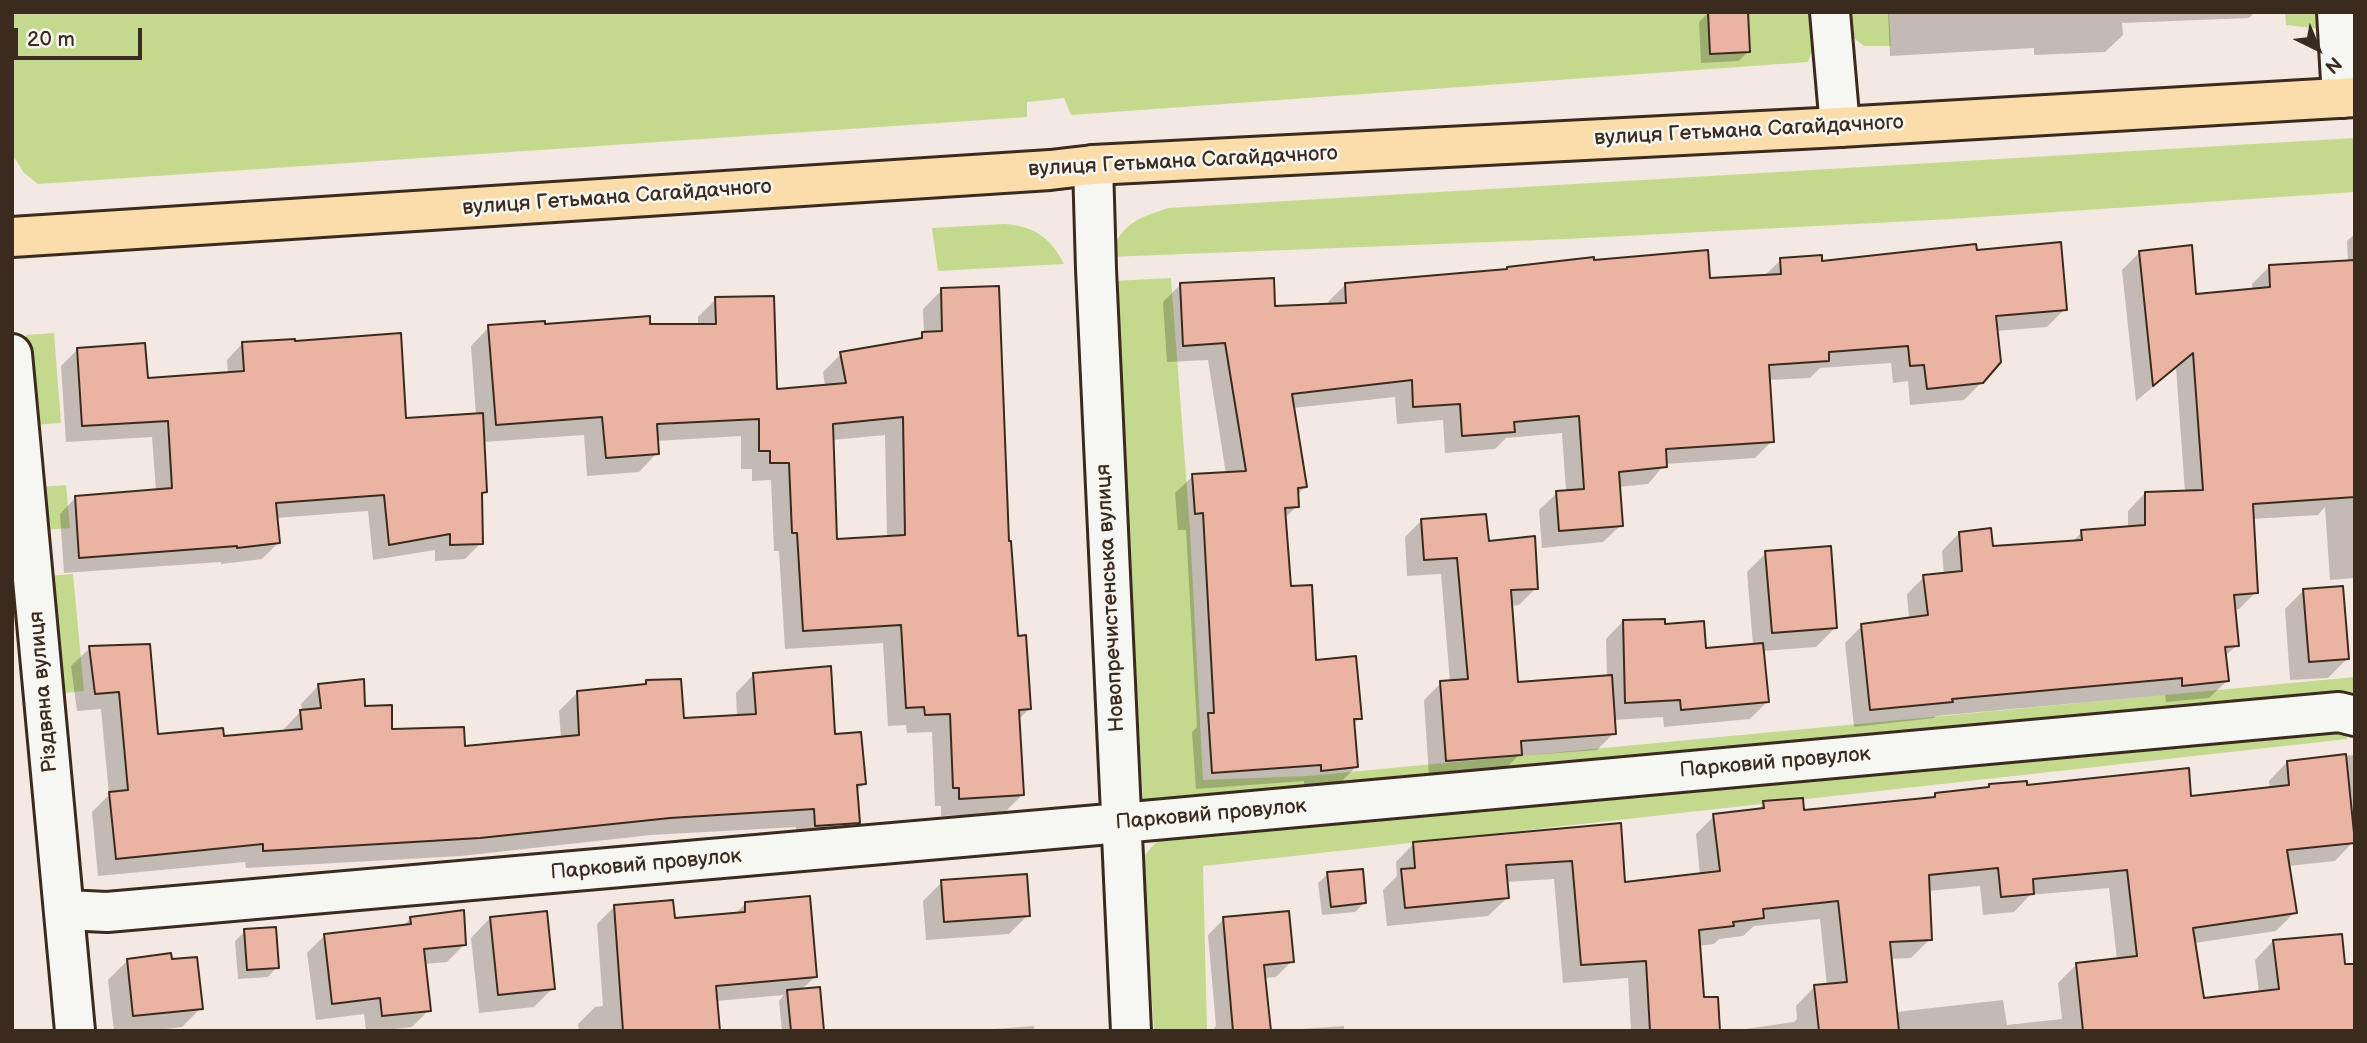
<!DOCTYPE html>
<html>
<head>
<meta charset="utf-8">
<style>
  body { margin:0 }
  #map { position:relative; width:2367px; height:1043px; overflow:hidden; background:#f4e9e2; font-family:"Balsamiq Sans",sans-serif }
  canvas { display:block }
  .frame { position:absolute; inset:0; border:14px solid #3b2a1e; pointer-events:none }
  .north { position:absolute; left:2283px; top:14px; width:70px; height:70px; -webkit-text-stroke:5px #f6f6f2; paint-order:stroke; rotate:137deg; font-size:19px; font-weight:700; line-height:28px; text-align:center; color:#3b2a1e }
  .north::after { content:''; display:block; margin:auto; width:24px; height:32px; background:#3b2a1e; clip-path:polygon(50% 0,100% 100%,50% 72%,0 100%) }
  .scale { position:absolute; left:14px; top:28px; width:128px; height:32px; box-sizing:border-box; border:4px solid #3b2a1e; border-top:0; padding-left:9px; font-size:21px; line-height:24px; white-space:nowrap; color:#3b2a1e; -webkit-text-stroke:5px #f6f6f2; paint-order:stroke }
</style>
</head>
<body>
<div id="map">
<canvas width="2367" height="1043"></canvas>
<div class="frame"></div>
<div class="north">N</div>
<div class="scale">20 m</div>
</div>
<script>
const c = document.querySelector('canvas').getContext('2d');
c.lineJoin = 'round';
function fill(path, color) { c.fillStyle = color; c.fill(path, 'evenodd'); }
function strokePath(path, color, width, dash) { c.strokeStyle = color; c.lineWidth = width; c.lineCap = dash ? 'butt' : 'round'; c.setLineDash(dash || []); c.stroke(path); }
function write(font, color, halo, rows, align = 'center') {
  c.font = font + ' "Balsamiq Sans",sans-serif'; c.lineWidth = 5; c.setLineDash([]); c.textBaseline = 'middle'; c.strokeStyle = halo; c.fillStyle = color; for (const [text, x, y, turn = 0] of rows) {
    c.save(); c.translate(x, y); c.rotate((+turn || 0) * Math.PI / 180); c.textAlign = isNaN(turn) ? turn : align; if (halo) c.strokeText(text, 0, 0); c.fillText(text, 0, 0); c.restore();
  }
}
fill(new Path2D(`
  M12 12H1814L1816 41 1808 62 1071 115 1064 98 1027 102V117L38 184 24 173 12 154Z
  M1848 12H1889L1891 46H1864L1850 35Z
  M2285 12H2323L2320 29 2286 25Z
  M2355 138V192L1951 219 1566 239 1108 257C1124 223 1133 220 1168 208Z
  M1005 224C1034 226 1051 238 1064 264L938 271 932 228Z
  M1171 278 1190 529 1203 780 1307 776 2355 677V693L1204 804 1162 800 1143 801 1115 281Z
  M54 333 61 423 33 425 26 335Z
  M66 485 70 528 45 530 41 487Z
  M73 574 84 691 56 694 45 576Z
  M2344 727 2347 739 1203 866 1207 1031H1154L1143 857 1158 840 1271 823Z`), '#c3d98e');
fill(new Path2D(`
  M1888 12H2255L2249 18 2122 23 2123 35 2105 52 2034 55V48L1890 56Z
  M1708 13 1748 51 1739 61 1701 63 1699 22Z
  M2355 234V578L2330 580 2325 507 2318 515 2252 519 2256 592 2239 609 2233 610 2237 645 2224 657 2227 681 2209 698 2166 702 2165 695 1936 716 1934 718 1854 727 1845 643 1862 626 1909 619 1907 594 1924 577 1944 575 1942 551 1959 533 1991 548 2071 543 2082 532 2128 528V511L2145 493 2185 492 2176 368 2136 401 2122 270 2140 252 2195 296 2253 291 2252 284 2269 267 2348 261 2347 241Z
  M1975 252 2065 309 2047 327 1996 331 1982 382 1964 400 1910 405 1908 381 1893 383 1891 363 1820 368 1810 378 1769 380 1772 441 1755 458 1665 464 1648 484 1618 487 1621 525 1603 542 1542 548 1539 510 1557 493 1566 492 1562 433 1506 438 1495 449 1445 453 1443 420 1397 424 1395 397 1292 408 1305 487 1297 495V506L1284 519 1289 588 1315 662 1360 718 1353 725 1357 766 1339 784 1304 787V781L1196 789 1192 732 1197 727 1186 530H1178L1175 493 1193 476 1226 474 1208 360 1167 362 1163 302 1181 284 1274 308 1329 305 1328 302 1346 284 1505 271 1508 268 1593 262 1709 280 1764 276 1781 260 1820 263Z
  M942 290 1007 543 1016 638 1029 709 1018 720 1022 795 1004 813 941 816V806H935L932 732 907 733 906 725 888 726 883 643 785 649 779 551H774L771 480 752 481V469H741V436L656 441 657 453 639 472 587 476 584 435 483 442 485 492 481 496V543L465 559 435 561V550L373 560 368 511 275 518 278 543 262 559 221 564V562L64 573 60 514 76 497 156 491 152 437 66 442 61 366 78 349 146 379 228 374 227 360 243 343 405 420 476 415 471 346 489 327 698 325V317L716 299 775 391 825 386 823 372 841 354 916 341 924 334 923 309ZM885 435 887 538 835 541 832 440Z
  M1422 520 1488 543 1536 588 1519 605 1510 606 1516 684 1607 677 1606 639 1623 621 1663 626 1704 649 1753 645 1747 572 1766 553 1835 628 1816 647 1763 651 1768 701 1750 719 1664 727 1663 717 1613 720 1614 733 1597 750 1518 756 1503 771 1429 777 1424 700 1441 683 1450 682 1441 574 1407 576 1405 537Z
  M2304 590 2347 659 2328 678 2290 680 2285 609Z
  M90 648 156 736 223 738 283 733V730L302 710 301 704 319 685 363 708 391 730 463 748 561 738 559 711 577 693 642 686 646 682 682 720 737 717 736 693 754 674 833 736 864 784 856 791 858 822 840 840 797 844 796 827 651 835 461 856 246 868 245 862 98 876 92 812 109 795 101 709 77 711 71 666Z
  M2355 755V825H2351L2353 842 2335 861 2288 866 2295 912 2276 931 2194 943 2202 999 2259 993 2255 960 2273 941 2355 1031H1731L1794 1022 1797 1019 1796 1006 1814 987 1827 986 1820 919 1754 926 1743 936 1719 939 1714 944 1698 946 1702 999 1718 1031H1631L1628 978 1563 983 1554 879 1506 882 1507 898 1488 916 1387 926 1383 890 1397 876 1396 862 1414 843 1619 825 1624 884 1700 875 1696 834 1714 816 1757 811 1764 803 1802 812 1931 799 1935 794 1986 789 1990 786 2189 798 2270 789 2269 781 2287 762ZM1980 886 1983 915 2014 912 2030 895 2109 888 2117 960 2077 964 2058 983 2062 1019 2007 1025 2003 1000 1896 1012 1890 959 1911 958 1930 939 1928 891Z
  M1328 874 1364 903 1355 912 1322 915 1318 883Z
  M942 882 1028 915 1009 934 926 940 923 901Z
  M746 903 815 977 801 990 823 1031H782L779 1001 784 995 716 1001 718 1031H579L578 1024 595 1007 603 1006 597 924 614 907 673 920 734 915Z
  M411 918 465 944 447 962 424 964 429 1010 412 1027 377 1031H366L364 1014 316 1020 307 953 324 936 402 927Z
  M490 918 553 988 534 1007 479 1013 471 938Z
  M1224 919 1292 961 1276 977 1264 978 1269 1031H1212L1216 1026 1208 935Z
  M245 931 277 967 268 977 238 979 235 941Z
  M127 961H171L201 1008 182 1027 149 1031H114L108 980Z
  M1034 1026 1035 1031H980L981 1030Z
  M1344 1026V1031H1272Z`), '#0003');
const building = new Path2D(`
  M1708 12H1748L1750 52 1710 54Z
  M2061 242 2067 310 1996 316 2001 362 1983 383 1927 389 1924 365 1910 366 1908 346 1829 352V361L1769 365 1774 442 1666 449 1667 467 1619 472 1623 526 1559 531 1556 491 1584 489 1579 416 1514 422 1515 432 1462 436 1460 404 1413 407 1412 380 1292 394 1307 487 1298 488 1299 507 1285 508 1291 586 1312 585 1316 660 1356 656 1362 719H1354L1358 767 1321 771V765L1212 773 1208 713H1214L1203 513 1195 514 1192 474 1246 471 1225 343 1183 346 1180 283 1274 278 1275 306 1346 303 1345 283 1507 269V267L1594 257V260L1708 250 1710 278 1781 274 1780 258 1822 255V261L1976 244 1977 250Z
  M2192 245 2196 294 2270 287 2269 265 2355 260V497L2253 504 2258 593 2234 595 2239 646 2225 647 2229 681 2182 686V678L1952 699 1953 702 1870 710 1861 624 1928 615 1923 575 1962 571 1959 532 1991 528 1993 546 2082 540 2081 530 2145 525V492L2203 490 2193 353 2153 386 2139 251Z
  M999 286 1009 541H1011L1018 636 1026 635 1031 709 1019 710 1024 795 959 799V788H953L950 714 925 715 924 707 906 708 901 625 803 631 797 533H792L789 463H770V451H759V419L657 424 659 454 606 458 602 417 496 425 488 325 545 321V324L650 316V324H716L715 297 774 296 777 389 846 383 840 352 922 338V332L942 331 941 288ZM903 417 905 535 837 539 833 424Z
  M401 333 406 418 483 413 487 492 482 493 483 544 450 545V534L389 545 384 495 276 503 280 543 237 548V546L79 558 75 496 172 488 168 421 82 426 77 348 145 343 148 378 244 371 242 342 295 339V341Z
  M1486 514 1489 541 1535 536 1538 589 1511 590 1518 682 1612 675 1616 734 1521 741 1522 755 1446 761 1440 681 1468 679 1457 558 1424 560 1421 519Z
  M1831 546 1837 628 1772 633 1765 551Z
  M2343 586 2349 659 2309 662 2303 589Z
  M1665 619V624L1704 621 1706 648 1763 643 1769 702 1681 710 1680 700 1625 703 1623 620Z
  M150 644 158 734 223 728 224 736 302 729 300 710 321 708 318 684 364 679 365 706 392 705V729L464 727 465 746 579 735 577 691 646 684V680L681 679 684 718 756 714 753 673 831 666 835 734 861 732 866 784 857 785 860 823 815 826 814 809 670 818 480 838 263 851V844L116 859 109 792 128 790 119 692 95 694 89 646Z
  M2346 754 2355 843 2287 850 2297 913 2193 928 2204 998 2279 989 2273 940 2342 934 2345 964H2355V1031H2083L2076 963 2137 956 2127 870 2033 879 2034 894 2001 897 1998 868 1929 875 1932 940 1890 942 1899 1031H1819L1814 985 1847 982 1838 901 1763 909 1764 918 1733 922 1734 926 1699 930 1704 997H1718L1720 1031H1650L1646 961 1581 965 1572 861 1506 865 1509 898 1405 908 1401 869 1415 868 1413 842 1621 823 1625 882 1720 871 1713 814 1764 808 1763 801 1803 798 1804 810 1935 797V793L1989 787V784L2027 781V785L2189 768 2191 796 2289 785 2287 761Z
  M1363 869 1366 903 1331 907 1327 872Z
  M1027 874 1030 916 944 922 941 880Z
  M810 896 817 977 716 986 720 1031H623L614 905 673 900 675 918 745 912V902Z
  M464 910 466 945 424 949 431 1011 382 1016 380 998 332 1004 324 934 411 924 410 917Z
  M547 911 555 989 498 995 490 917Z
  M1289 911 1294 962 1264 965 1271 1031H1233L1223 917Z
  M276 927 279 968 247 970 244 929Z
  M171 953 172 959 197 957 203 1009 133 1016 127 959Z
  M820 987 824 1031H791L787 990Z`);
fill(building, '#ebb3a1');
strokePath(building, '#3b2a1e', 2);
const minor = new Path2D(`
  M1830 12 1840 127
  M2337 12 2342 98
  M1093 165 1096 269 1131 1031
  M12 354 75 1031
  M65 910 107 912 1121 823 2339 712 2355 716`);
const major = new Path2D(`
  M12 237 1050 170 1093 165 1840 127 2355 97`);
strokePath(minor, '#3b2a1e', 44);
strokePath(major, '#3b2a1e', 44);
strokePath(minor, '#f6f6f2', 38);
strokePath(major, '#faddab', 38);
write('21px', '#3b2a1e', '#f6f6f2', [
  ["вулиця Гетьмана Сагайдачного",1749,131,-3],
  ["вулиця Гетьмана Сагайдачного",1183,162,-3],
  ["вулиця Гетьмана Сагайдачного",617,198,-4],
  ["Новопречистенська вулиця",1111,598,-93],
  ["Різдвяна вулиця",44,692,-95],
  ["Парковий провулок",1775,763,-5],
  ["Парковий провулок",1211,815,-5],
  ["Парковий провулок",646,865,-5]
]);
</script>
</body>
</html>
